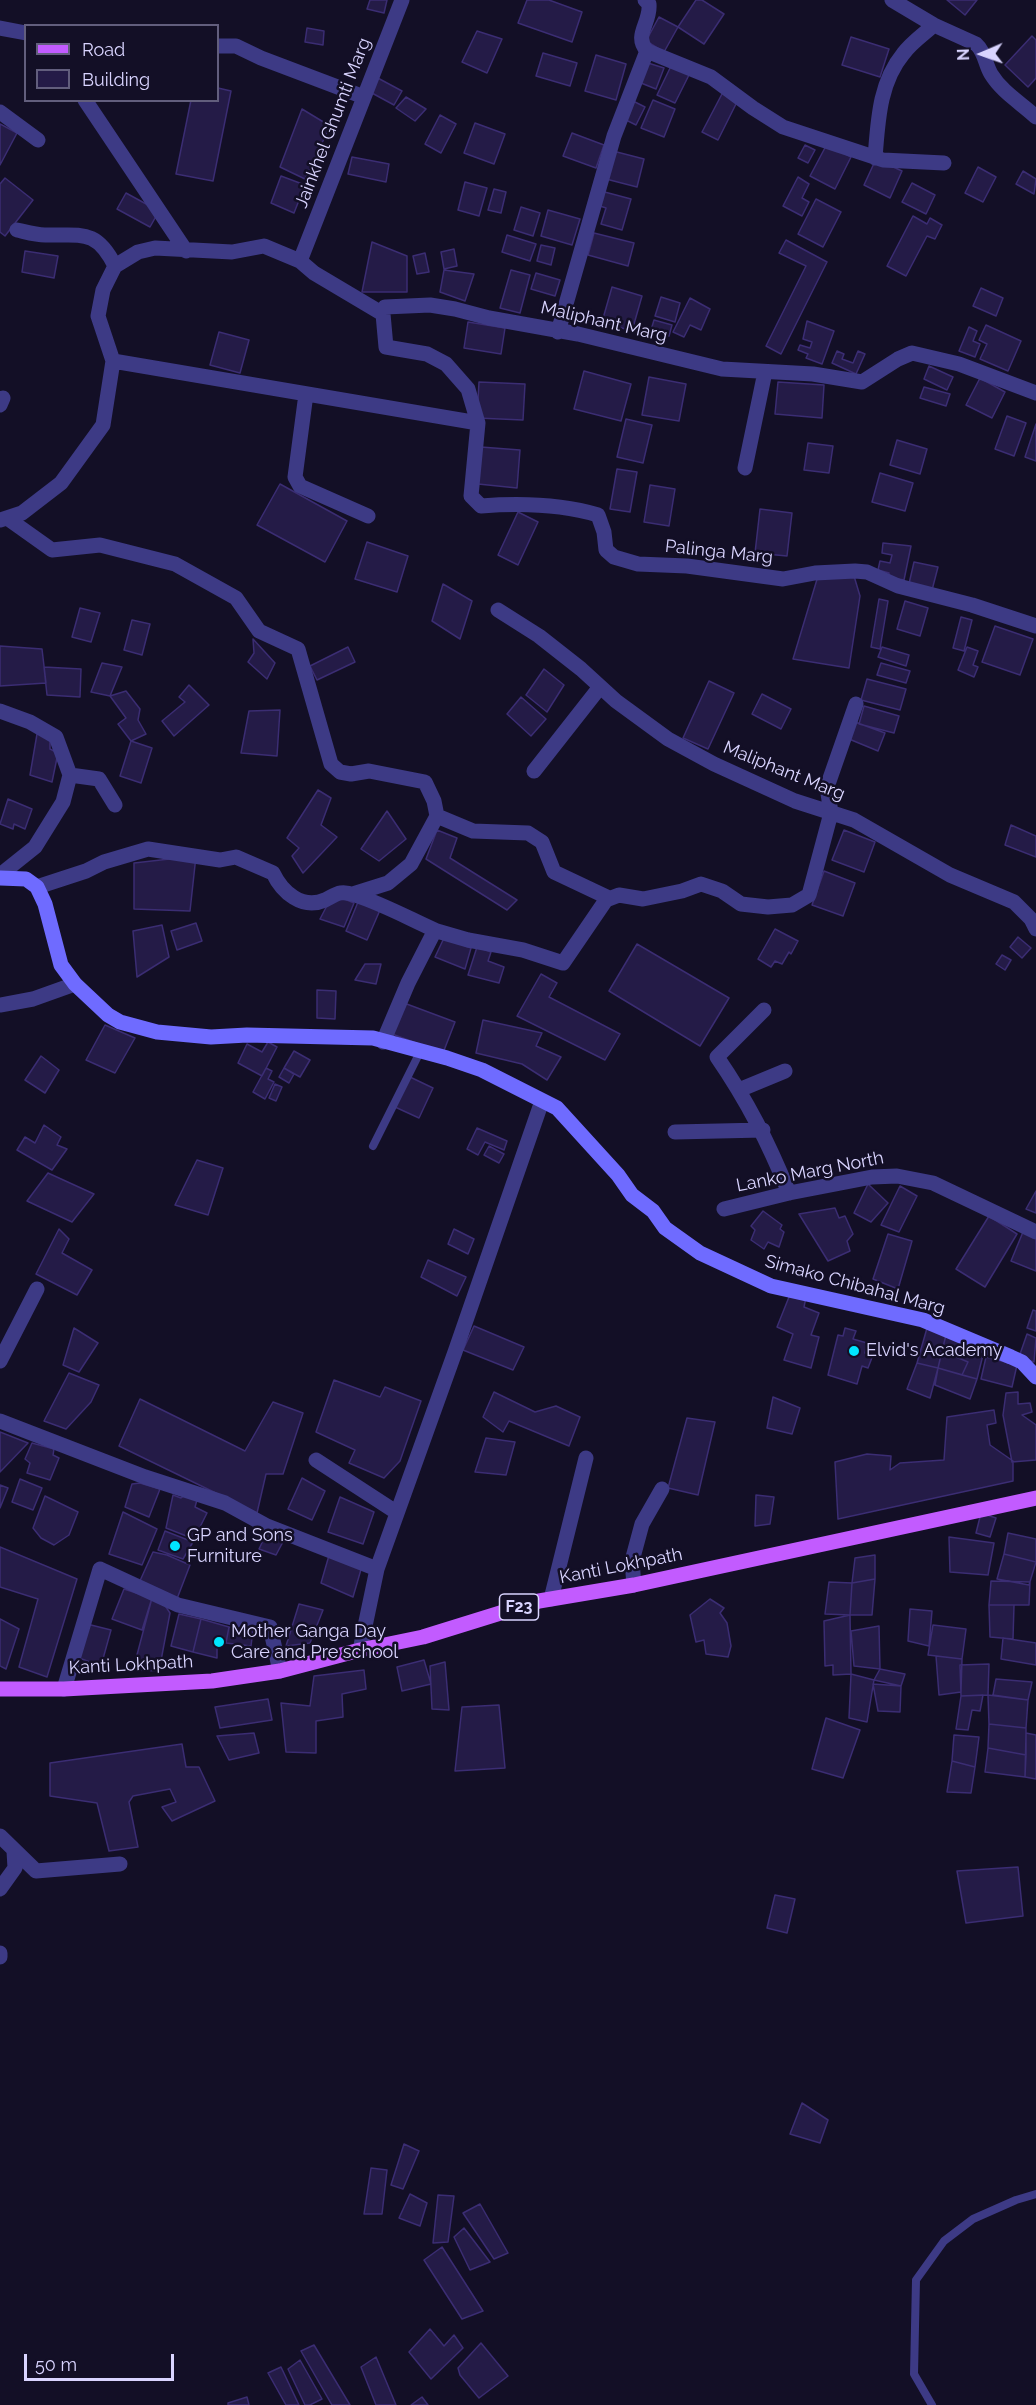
<!DOCTYPE html>
<html>
<head>
<meta charset="utf-8">
<style>
  body { margin:0 }
  #map { position:relative; width:1036px; height:2405px; overflow:hidden; background:#130f26; font-family:Raleway,sans-serif }
  canvas { display:block }
  .legend { position:absolute; left:24px; top:24px; width:195px; height:78px; box-sizing:border-box; background:#130f26; border:2px solid #625e7d; margin:0; padding:8px 10px; list-style:none; font-size:18px; color:#d9d4ff }
  .legend li { display:flex; align-items:center; gap:12px; height:30px }
  .legend b { width:30px; border:2px solid #625e7d }
  .north { position:absolute; left:952px; top:24px; width:60px; height:60px; -webkit-text-stroke:4px #130f26; paint-order:stroke; rotate:268deg; font-size:16px; font-weight:700; line-height:24px; text-align:center; color:#d9d4ff }
  .north::after { content:''; display:block; margin:auto; width:21px; height:27px; background:#d9d4ff; clip-path:polygon(50% 0,100% 100%,50% 72%,0 100%) }
  .scale { position:absolute; left:24px; top:2354px; width:150px; height:27px; box-sizing:border-box; border:3px solid #d9d4ff; border-top:0; padding-left:8px; font-size:18px; line-height:21px; white-space:nowrap; color:#d9d4ff; -webkit-text-stroke:4px #130f26; paint-order:stroke }
</style>
</head>
<body>
<div id="map">
<canvas width="1036" height="2405"></canvas>
<ul class="legend">
<li><b style="height:8px;background:#c25bff"></b>Road</li>
<li><b style="height:16px;background:#241b47"></b>Building</li>
</ul>
<div class="north">N</div>
<div class="scale">50 m</div>
</div>
<script>
const c = document.querySelector('canvas').getContext('2d');
c.lineJoin = 'round';
function fill(path, color) { c.fillStyle = color; c.fill(path, 'evenodd'); }
function strokePath(path, color, width, dash) { c.strokeStyle = color; c.lineWidth = width; c.lineCap = dash ? 'butt' : 'round'; c.setLineDash(dash || []); c.stroke(path); }
function write(font, color, halo, rows, align = 'center') {
  c.font = font + ' Raleway,sans-serif'; c.lineWidth = 5; c.setLineDash([]); c.textBaseline = 'middle'; c.strokeStyle = halo; c.fillStyle = color; for (const [text, x, y, turn = 0] of rows) {
    c.save(); c.translate(x, y); c.rotate((+turn || 0) * Math.PI / 180); c.textAlign = isNaN(turn) ? turn : align; if (halo) c.strokeText(text, 0, 0); c.fillText(text, 0, 0); c.restore();
  }
}
const building = new Path2D(`
  M370 0H387L384 13 367 9Z
  M527 0H549L582 12 572 42 518 23Z
  M696 0H702L724 14 704 44 678 27Z
  M947 0H977L965 15Z
  M659 17 678 27 664 52 646 41Z
  M307 28 324 31 323 45 305 42Z
  M477 31 502 39 487 73 462 62Z
  M1032 36 1036 40V78L1028 87 1005 65Z
  M851 37 889 49 880 77 842 65Z
  M543 53 577 63 570 86 536 76Z
  M596 55 626 64 616 100 585 91Z
  M648 63 664 68 656 89 641 83Z
  M672 64 690 73 675 103 657 95Z
  M374 76 402 91 394 105 370 92Z
  M218 88 231 91 213 181 176 174 191 100H218Z
  M723 92 738 100 718 140 702 132Z
  M406 97 426 109 415 121 396 108Z
  M653 100 675 109 664 137 641 128Z
  M633 101 645 107 636 125 624 119Z
  M302 109 330 126 305 179 280 167Z
  M440 115 456 124 441 153 425 144Z
  M475 123 505 134 494 164 464 153Z
  M0 124 17 133 0 165Z
  M572 133 604 145 596 168 563 156Z
  M827 144 851 157 835 189 810 176Z
  M805 145 815 150 808 163 798 158Z
  M613 151 644 159 637 187 606 179Z
  M352 157 389 164 386 182 348 174Z
  M876 159 902 171 890 198 864 185Z
  M978 167 996 177 983 202 965 193Z
  M1023 171 1036 179 1034 194 1016 184Z
  M281 176 305 185 294 213 271 203Z
  M798 177 809 184 802 198 809 202 802 216 783 206Z
  M5 178 33 200 5 236 0 232V184Z
  M465 182 487 188 479 216 458 210Z
  M912 183 935 195 926 214 902 202Z
  M494 189 506 192 501 213 488 210Z
  M601 191 631 199 622 230 601 224 606 208 597 205Z
  M126 193 159 211 150 227 117 209Z
  M816 199 841 212 823 247 798 234Z
  M521 207 540 213 533 236 514 230Z
  M548 210 580 219 572 245 541 236Z
  M913 216 927 224 930 218 942 225 935 239 927 236 906 276 887 266Z
  M594 233 634 243 628 266 588 255Z
  M507 235 536 244 530 261 502 252Z
  M786 240 827 262 781 354 766 346 806 266 779 253Z
  M372 242 407 256V292H362Z
  M541 245 555 248 551 265 537 261Z
  M454 249 457 266 444 269 441 252Z
  M25 251 58 256 54 278 22 272Z
  M425 253 429 272 417 274 413 256Z
  M444 270 474 274 465 301 440 292Z
  M511 270 530 275 520 313 500 308Z
  M536 273 560 280 555 296 531 289Z
  M612 287 642 296 632 331 602 322Z
  M981 288 1003 298 996 316 973 306Z
  M661 297 680 303 675 322 655 316Z
  M690 298 710 309 701 330 690 325 684 337 673 332Z
  M654 320 672 325 669 336 651 330Z
  M807 321 834 331 822 364 806 358 808 354 798 350 800 345 810 348 812 342 803 339Z
  M468 322 505 328 501 354 464 348Z
  M986 325 1021 341 1008 371 980 359 987 344 979 340Z
  M969 327 977 331 973 341 980 344 975 357 959 351Z
  M219 332 249 340 240 373 210 365Z
  M837 351 844 354 842 359 853 363 858 351 865 354 856 374 832 363Z
  M929 366 953 377 947 390 924 379Z
  M584 371 631 384 621 421 574 409Z
  M649 377 686 384 679 421 642 415Z
  M980 378 1005 392 992 418 966 405Z
  M479 382 525 384 523 420 477 418Z
  M778 382 824 385 822 418 775 414Z
  M924 387 950 394 946 406 920 398Z
  M1007 416 1026 423 1014 456 995 449Z
  M626 419 652 425 643 463 617 457Z
  M1036 424V461L1025 457Z
  M897 440 927 449 920 474 890 465Z
  M808 443 833 446 829 473 804 470Z
  M481 447 520 450 517 488 478 484Z
  M617 469 637 472 630 512 610 509Z
  M880 473 913 483 905 511 872 502Z
  M280 484 347 521 325 562 257 525Z
  M650 485 675 489 669 526 644 522Z
  M760 509 792 513 787 556 755 553Z
  M518 512 538 522 518 565 498 555Z
  M367 542 408 556 397 592 355 579Z
  M883 543 911 546 904 580 888 577 889 573 878 570 880 561 890 563 892 555 882 553Z
  M914 562 938 567 931 594 908 588Z
  M818 576H854L860 596 849 668 793 659Z
  M443 584 472 601 460 639 432 621Z
  M879 599 888 601 880 649 871 647Z
  M905 601 928 608 920 636 897 629Z
  M80 608 100 613 91 642 72 637Z
  M961 617 972 620 964 651 953 648Z
  M132 620 150 624 142 655 124 650Z
  M995 626 1033 639 1020 675 982 662Z
  M253 639 275 663 267 679 248 662 254 653Z
  M0 646 42 649 46 683 0 686Z
  M348 647 355 662 317 680 310 666Z
  M882 647 909 655 906 666 878 657Z
  M967 647 978 651 973 665 978 667 974 677 958 670Z
  M102 663 122 667 110 696 91 692Z
  M881 663 910 671 906 683 877 675Z
  M44 667 81 669 80 697 47 695Z
  M544 669 564 685 547 712 526 695Z
  M867 679 906 689 900 710 861 700Z
  M709 681 734 693 708 749 683 738Z
  M189 685 209 705 174 736 162 721 185 702 179 697Z
  M126 691 140 709 138 720 146 734 131 741 118 724 126 718 110 696Z
  M762 694 791 709 781 729 752 714Z
  M521 697 546 719 531 736 507 714Z
  M864 706 899 716 894 733 859 724Z
  M280 710 277 756 241 753 249 711Z
  M855 722 885 733 878 751 849 739Z
  M37 734 50 736V749L58 753 52 782 30 775Z
  M131 741 152 748 141 783 120 776Z
  M318 790 331 798 321 825 337 837 303 873 292 856 299 848 287 838Z
  M8 799 32 809 25 829 14 824 13 829 0 824Z
  M387 811 406 839 379 861 361 849Z
  M1011 825 1036 836V857L1005 845Z
  M437 830 457 838 450 858 517 900 507 910 426 859Z
  M844 830 875 842 864 872 832 860Z
  M196 856 190 911 134 909V863Z
  M824 871 855 883 843 916 812 905Z
  M333 894 354 903 344 927 320 919Z
  M358 902 380 910 367 940 346 931Z
  M196 923 202 941 177 950 171 931Z
  M162 925 169 957 137 977 133 931Z
  M775 929 798 941 791 954 789 952 782 964 775 961 771 967 758 959Z
  M1018 937 1031 948 1022 958 1010 947Z
  M444 938 471 948 465 969 435 957Z
  M637 944 729 998 700 1046 609 991Z
  M477 947 491 952 488 961 504 967 499 983 468 975Z
  M1002 955 1011 960 1005 970 996 964Z
  M365 964H381L376 984 355 980Z
  M541 974 557 983 549 997 620 1034 605 1060 517 1016Z
  M317 990 336 991 335 1019 317 1018Z
  M404 1003 455 1022 443 1053 392 1034Z
  M483 1020 542 1033 536 1046 561 1057 547 1080 522 1064 476 1053Z
  M105 1025 135 1038 115 1073 86 1060Z
  M268 1042 277 1047 262 1076 238 1063 247 1044 262 1052Z
  M294 1051 310 1060 300 1077 284 1068Z
  M41 1056 59 1070 45 1093 25 1080Z
  M266 1068 272 1071 268 1079 274 1082 265 1099 253 1092Z
  M284 1068 294 1074 289 1083 279 1077Z
  M410 1077 433 1088 419 1118 395 1107Z
  M275 1084 282 1087 276 1101 269 1098Z
  M44 1125 61 1137 57 1145 67 1149 52 1170 17 1150 25 1137 35 1143Z
  M477 1128 507 1141 504 1150 485 1142 478 1155 467 1149Z
  M489 1146 504 1154 499 1163 484 1155Z
  M197 1160 223 1168 208 1215 175 1205Z
  M48 1173 94 1194 72 1222 27 1201Z
  M868 1184 888 1203 871 1222 854 1213Z
  M900 1186 917 1196 899 1232 881 1225Z
  M1036 1191V1213L1026 1209Z
  M835 1208 839 1218 845 1216 853 1234 847 1241 850 1251 828 1261 799 1214Z
  M763 1211 782 1225 780 1229 784 1232 779 1247 768 1242 764 1249 751 1240 755 1230 751 1226Z
  M989 1216 1017 1234 985 1287 956 1269Z
  M59 1229 69 1239 62 1253 92 1270 77 1295 36 1274Z
  M454 1229 474 1239 468 1254 448 1244Z
  M1023 1232 1036 1238V1271L1011 1261Z
  M888 1234 912 1241 898 1289 873 1279Z
  M428 1260 466 1277 457 1296 421 1277Z
  M791 1292 806 1297 804 1307 819 1313 811 1335 819 1337 811 1368 784 1360 793 1334 777 1327Z
  M1033 1310 1036 1311V1331L1027 1328Z
  M474 1326 524 1347 513 1370 463 1350Z
  M74 1328 98 1343 79 1372 63 1365Z
  M845 1328 856 1331 853 1339 867 1343 865 1353 873 1355 868 1368 862 1366 857 1384 828 1375 838 1335 843 1336Z
  M927 1328 946 1335 938 1368 917 1363Z
  M1027 1334 1036 1338 1034 1362 1019 1357Z
  M946 1335 984 1351 977 1379 962 1375 968 1362 942 1351Z
  M942 1351 968 1362 962 1375 938 1368Z
  M986 1357 1017 1365 1012 1387 981 1379Z
  M917 1363 938 1368 930 1398 907 1389Z
  M938 1368 977 1379 970 1399 935 1385Z
  M69 1373 99 1385 91 1402 66 1429 44 1421Z
  M334 1380 380 1397 385 1387 421 1401 400 1461 384 1478 349 1463 355 1450 316 1432Z
  M494 1392 535 1412 556 1406 580 1417 569 1446 509 1421 503 1432 483 1417Z
  M1018 1392V1404L1030 1403 1032 1412 1022 1415 1036 1425V1460L1012 1462 1003 1415 1006 1393Z
  M773 1397 800 1408 792 1434 767 1428Z
  M140 1399 245 1451 273 1402 303 1413 283 1474H266L257 1513 119 1446Z
  M994 1410 996 1423 987 1425 990 1445 1013 1461V1481L838 1519 835 1462 867 1454 891 1456 890 1470 900 1463 944 1460 947 1417Z
  M687 1418 715 1422 698 1495 668 1488Z
  M0 1432 28 1443 0 1472Z
  M486 1438 515 1442 506 1475 475 1472Z
  M32 1443 54 1449 53 1455 59 1458 50 1480 27 1473 30 1463 25 1459Z
  M302 1478 325 1491 312 1520 288 1509Z
  M20 1479 42 1488 33 1510 12 1502Z
  M140 1483 160 1489 149 1517 125 1507 132 1484Z
  M0 1485 8 1488 0 1508Z
  M173 1495 181 1498 185 1495 197 1500 195 1507 207 1513 194 1539 166 1528Z
  M756 1495 774 1497 770 1524 755 1526Z
  M45 1496 78 1512 69 1535 54 1545 41 1538 33 1528Z
  M340 1497 374 1512 363 1544 328 1532Z
  M123 1512 157 1529 142 1565 109 1554Z
  M981 1513 996 1518 990 1537 976 1533Z
  M165 1531 193 1542 183 1559 158 1550Z
  M267 1532 284 1540 276 1555 259 1549Z
  M1008 1533 1036 1539V1562L1004 1554Z
  M949 1537 994 1543 988 1575 950 1572Z
  M0 1547 77 1579 47 1677 19 1667 38 1599 0 1587Z
  M153 1552 167 1555 190 1565 175 1604 139 1583Z
  M330 1552 362 1566 353 1597 321 1583Z
  M1004 1554 1036 1562 1029 1585 997 1579Z
  M875 1555V1579L852 1583 855 1558Z
  M875 1579 872 1615H850L852 1583Z
  M991 1581 1030 1582 1029 1605H989Z
  M829 1582 852 1583 850 1615 825 1614Z
  M124 1589 152 1598 142 1630 112 1619Z
  M152 1598 162 1601 170 1613 159 1671 133 1670Z
  M710 1599 724 1608 720 1613 727 1623 731 1646 728 1657 706 1654 704 1640 696 1642 690 1615Z
  M299 1604 323 1610 310 1643 286 1646Z
  M989 1605H1014L1013 1639 990 1637Z
  M910 1609 932 1611 929 1646 908 1641Z
  M179 1614 201 1619 193 1652 171 1646Z
  M850 1615 851 1674 833 1675V1665L825 1666 824 1621Z
  M0 1619 19 1629 6 1669 0 1666Z
  M201 1619 229 1627 226 1643 217 1642V1658L193 1652Z
  M87 1624 111 1630 101 1666 79 1658Z
  M933 1625 966 1629 962 1659 928 1655Z
  M879 1626 880 1669 854 1666 851 1631Z
  M229 1627 253 1630 251 1646 226 1643Z
  M1003 1638 1036 1643V1665L1001 1659Z
  M936 1656 962 1659 961 1692 939 1695Z
  M424 1660 431 1684 402 1691 397 1667Z
  M445 1662 449 1710 432 1709 430 1666Z
  M989 1664 988 1695 961 1696 960 1665Z
  M880 1669 905 1674 901 1686 874 1680Z
  M364 1670 366 1689 342 1694 343 1717 316 1721V1753L286 1752 281 1703 310 1706 314 1676Z
  M851 1674 874 1680 867 1722 849 1718Z
  M996 1679 1032 1682 1028 1700 993 1695Z
  M873 1684 901 1686 900 1712 878 1711Z
  M983 1695 980 1711 972 1710 968 1730 956 1729 961 1696Z
  M988 1695 1028 1700 1026 1728 989 1724Z
  M268 1699 272 1720 220 1728 215 1707Z
  M499 1705 505 1768 455 1771 462 1707Z
  M826 1718 860 1730 843 1778 812 1769Z
  M989 1724 1026 1728V1755L988 1748Z
  M254 1733 259 1753 229 1760 217 1736Z
  M1026 1733 1036 1735V1779L1025 1777Z
  M954 1735 979 1737 975 1767 952 1761Z
  M182 1744 186 1767H199L215 1801 172 1821 162 1807 176 1802 170 1789 133 1796 129 1802 138 1847 109 1851 97 1803 50 1796V1763Z
  M988 1748 1026 1755 1025 1777 985 1772Z
  M952 1761 975 1767 971 1793 947 1792Z
  M1018 1867 1023 1916 966 1923 957 1871Z
  M775 1895 795 1899 787 1933 767 1928Z
  M802 2103 828 2120 820 2143 790 2134Z
  M404 2144 419 2151 403 2189 391 2185Z
  M371 2168 387 2170 382 2214H364Z
  M410 2194 427 2203 420 2226 399 2218Z
  M438 2195 454 2196 448 2242 433 2243Z
  M480 2204 508 2253 494 2259 463 2213Z
  M464 2228 490 2262 470 2270 454 2237Z
  M442 2247 483 2311 462 2319 424 2260Z
  M430 2329 444 2346 454 2335 463 2348 431 2379 409 2352Z
  M481 2343 508 2376 479 2398 460 2375 458 2368Z
  M314 2345 350 2405H332L301 2351Z
  M376 2357 396 2405H376L361 2367Z
  M300 2360 322 2399 310 2405H305L288 2369Z
  M281 2367 299 2405H286L268 2373Z
  M247 2397 249 2405H228V2403Z
  M422 2397 428 2405H411Z`);
fill(building, '#241b47');
strokePath(building, '#3b2d73', 1.5);
strokePath(new Path2D(`
  M373 1146 421 1050
  M932 2405 914 2374 916 2280 944 2241 973 2219 1016 2200 1036 2194`), '#3d3a85', 8);
strokePath(new Path2D(`
  M645 0 649 4C651 23 633 35 647 51L711 77 753 108 783 127 883 160 944 163
  M892 0 934 25 976 44C985 52 985 64 991 74 1002 92 1021 103 1036 117
  M0 28 26 33
  M218 46H236L261 58 364 97
  M85 100 186 251
  M0 112 38 140
  M875 158C878 122 879 83 903 54 911 43 924 34 934 25
  M17 230C26 232 36 235 45 235 81 236 96 228 115 266
  M300 261 402 0
  M115 266 138 252 155 248 232 252 264 246 300 261 314 273 383 314
  M558 332 614 136 647 51
  M113 361 478 423
  M1036 393 959 364 912 353 898 359 862 382 813 374 722 369 578 334 489 318 455 309 430 305 385 307 383 314 386 347 427 354 446 364 468 389 478 423 471 496 481 506C520 503 561 504 598 515L604 532 606 550 614 557 638 564 687 566 783 579 815 573 855 571 867 572 898 586 972 605 1036 626
  M306 394 295 477 300 486 368 516
  M0 405 3 398
  M745 468 765 372
  M7 518 52 550 100 545 175 564 236 598 259 631 298 649 331 764 340 772 351 774 369 771 425 782 434 801 437 816 411 864 388 883 353 894
  M0 520 22 513 61 483 103 425 113 361 98 316 103 290 115 266
  M498 610 539 636 581 669 616 701 668 739 714 764 795 801 854 820 950 875 1014 902 1031 919 1036 929
  M0 711 30 722 56 737 70 775 63 802 35 847 0 875
  M534 771 600 687
  M70 775 99 779 115 805
  M437 816 473 831 528 833 542 842 554 872 609 898
  M37 887 86 871 104 862 148 849 220 860 236 857 273 873C282 892 302 910 325 900 337 894 340 890 355 895 383 904 410 919 437 931L433 934 408 983 383 1042
  M437 931 468 940 523 950 563 963 606 900 619 895 643 899 682 891 701 884 722 891 741 904 768 907 792 905 809 895 831 813 827 787 856 704
  M0 1005 33 999 75 984
  M764 1010 717 1057C748 1102 768 1142 789 1193
  M739 1090 785 1071
  M675 1132 763 1130
  M724 1209 789 1193 872 1177 897 1176 933 1183 1036 1232
  M0 1361 37 1289
  M0 1421 145 1477 225 1503 267 1526 377 1569 360 1650
  M316 1460 396 1512
  M377 1569 455 1352 542 1101
  M634 1585 632 1561 642 1524 662 1489
  M551 1599 586 1458
  M64 1689 100 1569 178 1605 270 1627 280 1671
  M0 1836 36 1871 120 1864
  M0 1889 15 1868 14 1851
  M0 1953V1957`), '#3d3a85', 15);
strokePath(new Path2D(`
  M0 878 26 879 37 887 45 904 61 965 75 984 108 1015 120 1022 157 1032 211 1037 247 1035 373 1038 447 1058 482 1070 557 1108 618 1175 632 1195 653 1211 665 1228 700 1253 771 1286 923 1320 1011 1357 1022 1362 1036 1377`), '#6f6bff', 15);
strokePath(new Path2D(`
  M0 1689H64L212 1681 280 1671 360 1650 423 1637 539 1601 634 1585 1036 1498`), '#c25bff', 15);
for (const [x, y, r, color] of [
  [854,1351,6,"#00e5ff"],
  [175,1546,6,"#00e5ff"],
  [219,1642,6,"#00e5ff"]
]) { const dot = new Path2D(); dot.arc(x, y, r, 0, 2 * Math.PI); c.fillStyle = color; c.fill(dot); strokePath(dot, '#130f26', 2); }
for (const [x, y, w] of [
  [519,1607,39]
]) { const box = new Path2D(); box.roundRect(x - w / 2, y - 13, w, 26, 4.5); c.fillStyle = '#130f26'; c.fill(box); strokePath(box, '#d9d4ff', 1.5); }
write('bold 16px', '#d9d4ff', null, [
  ["F23",519,1607]
]);
write('18px', '#d9d4ff', '#130f26', [
  ["Jainkhel Ghumti Marg",333,123,-69],
  ["Maliphant Marg",604,322,13],
  ["Palinga Marg",719,552,6],
  ["Maliphant Marg",784,771,22],
  ["Lanko Marg North",810,1172,-11],
  ["Simako Chibahal Marg",855,1285,15],
  ["Kanti Lokhpath",621,1566,-11],
  ["Kanti Lokhpath",131,1665,-3]
]);
write('18px', '#d9d4ff', '#130f26', [
  ["Elvid's Academy",866,1351],
  ["GP and Sons",187,1536],
  ["Furniture",187,1557],
  ["Mother Ganga Day",231,1632],
  ["Care and Pre school",231,1653]
], 'left');
</script>
</body>
</html>
